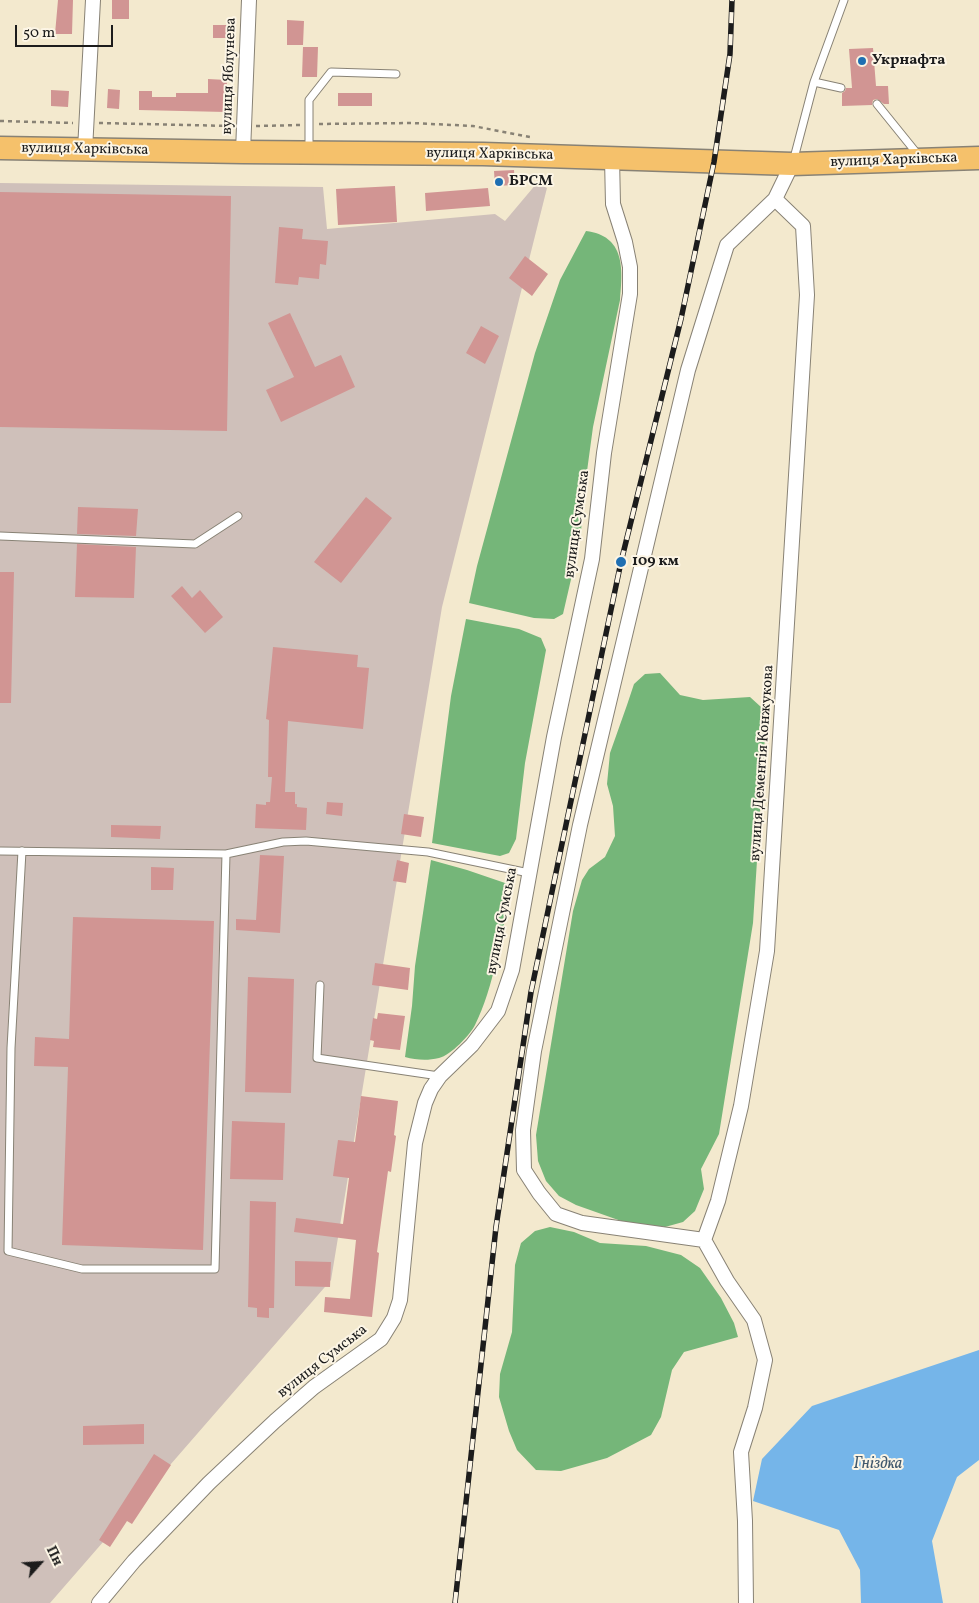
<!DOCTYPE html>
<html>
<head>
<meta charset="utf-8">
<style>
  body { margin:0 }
  #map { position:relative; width:979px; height:1603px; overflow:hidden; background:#f3e9ce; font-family:Vollkorn,serif }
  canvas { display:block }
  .north { position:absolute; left:15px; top:1538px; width:50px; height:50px; -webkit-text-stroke:4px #fcf5e5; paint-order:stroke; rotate:64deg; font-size:14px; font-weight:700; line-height:20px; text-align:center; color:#1c1c1c }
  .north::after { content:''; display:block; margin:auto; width:18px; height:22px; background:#1c1c1c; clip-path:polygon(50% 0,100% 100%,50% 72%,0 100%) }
  .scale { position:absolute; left:15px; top:25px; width:98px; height:22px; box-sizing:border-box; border:2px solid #1c1c1c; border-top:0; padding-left:6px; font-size:15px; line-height:18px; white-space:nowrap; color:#1c1c1c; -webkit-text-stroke:4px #fcf5e5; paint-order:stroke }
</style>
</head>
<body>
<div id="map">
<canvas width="979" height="1603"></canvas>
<div class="north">Пн</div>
<div class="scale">50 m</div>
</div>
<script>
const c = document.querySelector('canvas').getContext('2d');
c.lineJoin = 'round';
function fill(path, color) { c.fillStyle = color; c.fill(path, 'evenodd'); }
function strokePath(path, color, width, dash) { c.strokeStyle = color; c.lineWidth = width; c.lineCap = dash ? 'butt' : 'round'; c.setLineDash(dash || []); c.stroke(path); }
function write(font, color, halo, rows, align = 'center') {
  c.font = font + ' Vollkorn,serif'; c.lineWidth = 4; c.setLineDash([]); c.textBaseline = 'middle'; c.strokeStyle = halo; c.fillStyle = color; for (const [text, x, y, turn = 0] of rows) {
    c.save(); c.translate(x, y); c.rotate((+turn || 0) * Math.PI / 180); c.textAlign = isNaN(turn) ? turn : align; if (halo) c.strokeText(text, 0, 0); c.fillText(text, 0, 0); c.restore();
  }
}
fill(new Path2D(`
  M0 183 323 187 327 229 495 214 505 221 537 183 547 188 442 607 331 1280 50 1603H0Z`), '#cfc0ba');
fill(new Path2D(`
  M586 231C625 236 623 268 620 300L593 427 582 508 581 536 563 614 554 619 534 618 469 603 477 566 535 353 560 280Z
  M466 619 519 629 541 638 546 650 525 763 516 839 509 853 500 856 432 843 451 696Z
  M660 673 680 695 703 700 750 697 761 707 766 720 753 923 719 1134 701 1169 704 1189 695 1211 683 1222 665 1227 624 1222 576 1205 559 1196 546 1181 538 1161 536 1135 573 911 582 880 589 869 605 857 615 836 613 806 607 784 610 753 627 705 634 684 645 674Z
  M431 860 467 870 508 884 510 895C501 936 494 987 475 1025 470 1035 451 1055 439 1058 427 1061 416 1060 405 1057L412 1006 415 966Z
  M550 1227 574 1232 600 1243 646 1246 681 1255 700 1268 721 1298 734 1323 738 1337 684 1352 672 1370 661 1417 651 1435 607 1458 561 1471 536 1470 517 1450 509 1431 499 1397 500 1374 512 1332 515 1265 521 1243 535 1231Z`), '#75b679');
fill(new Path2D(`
  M979 1350V1460L957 1477 932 1541 943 1603H861L860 1570 839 1530 753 1501 762 1459 812 1406Z`), '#75b5e9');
fill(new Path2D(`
  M58 0H73L72 34H55Z
  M112 0H129V19H112Z
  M287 20 304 21 303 45H287Z
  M213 25H230L229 38H213Z
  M303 47H318L317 77H302Z
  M873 48 876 86H888L889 104H884L877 99 873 100 872 105 842 106V93L845 91 846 88H852L849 49Z
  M208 79 227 80 226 112 139 110V91H152V97H176V93H208Z
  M108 89 120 90 119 109 107 108Z
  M51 90 69 91 68 107 51 106Z
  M338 93H372V106H338Z
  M514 170 515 185 495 186 494 171Z
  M395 186 397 222 338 225 336 189Z
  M488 188 490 206 426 211 425 193Z
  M0 192 231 196 227 431 0 427Z
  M279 227 303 229 302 239 328 241 326 265 320 264 319 279 299 277 298 285 275 283Z
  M525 256 548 274 532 296 509 278Z
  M290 313 315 367 341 355 355 387 281 422 266 390 294 377 268 323Z
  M481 326 499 336 485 364 466 353Z
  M366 497 392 518 341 583 314 562Z
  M78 507 138 509 136 536 77 534Z
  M77 544 136 547 134 598 75 597Z
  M0 572H14L11 703H0Z
  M182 586 192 598 200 590 223 617 205 633 171 596Z
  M273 647 358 655 357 667 369 668 363 729 288 721 285 792H295V804H297V807L307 808 306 830 255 828 256 804 266 805V802H270L272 777H268L269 720 266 719Z
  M327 802 343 803 342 816 326 814Z
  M404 814 424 817 421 837 401 834Z
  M111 825 161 826 160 839 111 837Z
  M260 855 284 856 280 933 236 930V919L256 920Z
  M397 860 409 863 406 883 393 881Z
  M151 867 174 868 173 890H151Z
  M73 917 214 921 203 1250 62 1245 68 1067 34 1066 35 1037 69 1039Z
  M375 963 410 968 408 990 372 985Z
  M248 977 294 979 291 1093 245 1092Z
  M378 1013 405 1016 400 1050 373 1047 374 1041 370 1040 373 1018 377 1019Z
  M361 1096 398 1101 394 1135 396 1136 391 1172 388 1171 377 1252 379 1253 372 1317 324 1312 325 1297 350 1299 356 1240 294 1232 296 1218 343 1224 349 1178 333 1176 338 1140 355 1142Z
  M232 1121 285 1123 283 1180 230 1179Z
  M250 1201 276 1202 274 1308H269V1318L257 1317V1308L248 1307Z
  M295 1261 331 1262 330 1287 295 1286Z
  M144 1424V1444L83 1445V1426Z
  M154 1454 171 1465 132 1524 127 1521 110 1547 99 1540Z`), '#d19593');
const service = new Path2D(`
  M814 82 841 88
  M877 104 919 156
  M309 150V100L331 72 396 74
  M793 162 814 82 844 0
  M0 536 195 544 238 516
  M0 851 226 854 283 842 306 841 428 852 529 873
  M22 851 11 1048 8 1251 82 1269H215L226 854
  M320 985 317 1058 439 1076`);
const minor = new Path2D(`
  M85 150 93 0
  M243 152 249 0
  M704 1240 582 1223 556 1214 539 1193 524 1170 523 1130 534 1051 580 825 688 370 727 245 775 199 792 164
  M704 1240 718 1201 741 1106 767 951 807 295 803 226 775 199
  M704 1240 727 1281 754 1320 765 1360 755 1408 741 1452 745 1521 746 1603
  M99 1603 134 1561 209 1483 275 1421 314 1387 381 1339 394 1318 400 1300 415 1143 425 1103 431 1089 440 1076 472 1045 498 1011 512 970 554 737 592 559 604 453 630 294V267L625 242 613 204 612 158`);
const primary = new Path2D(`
  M0 148 243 152 483 154 792 164 979 158`);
strokePath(service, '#888275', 9);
strokePath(minor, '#888275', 16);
strokePath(primary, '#888275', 25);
strokePath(new Path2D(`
  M0 121 73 123
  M99 123 231 126
  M319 124 412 123 473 126 530 137
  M256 126 301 125`), '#888275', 2.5, [4, 4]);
strokePath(service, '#fff', 7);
strokePath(minor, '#fff', 14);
strokePath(primary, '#f5c16b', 22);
const rail = new Path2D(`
  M455 1603 496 1227 531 992 621 562 681 319 714 162 730 54 732 0`);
strokePath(rail, '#1c1c1c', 5.5);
strokePath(rail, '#fcf5e5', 4, [11]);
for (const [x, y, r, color] of [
  [862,61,5,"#1f6fb2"],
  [499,182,5,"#1f6fb2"],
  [621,562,6,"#1f6fb2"]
]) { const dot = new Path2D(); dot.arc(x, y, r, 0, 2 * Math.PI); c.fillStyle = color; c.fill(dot); strokePath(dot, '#fcf5e5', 2); }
write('bold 15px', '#1c1c1c', '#fcf5e5', [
  ["Укрнафта",872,61],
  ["БРСМ",509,182],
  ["109 км",632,562]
], 'left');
write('15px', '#1c1c1c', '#fcf5e5', [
  ["вулиця Яблунева",230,76,-88],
  ["вулиця Харківська",85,150,1],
  ["вулиця Харківська",490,155,1],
  ["вулиця Харківська",894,161,-2],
  ["вулиця Сумська",578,524,-82],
  ["вулиця Дементія Конжукова",763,763,-86],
  ["вулиця Сумська",503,921,-79],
  ["вулиця Сумська",323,1362,-38]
]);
write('italic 16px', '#40596e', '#fcf5e5', [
  ["Гніздка",878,1465]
]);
</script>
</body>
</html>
